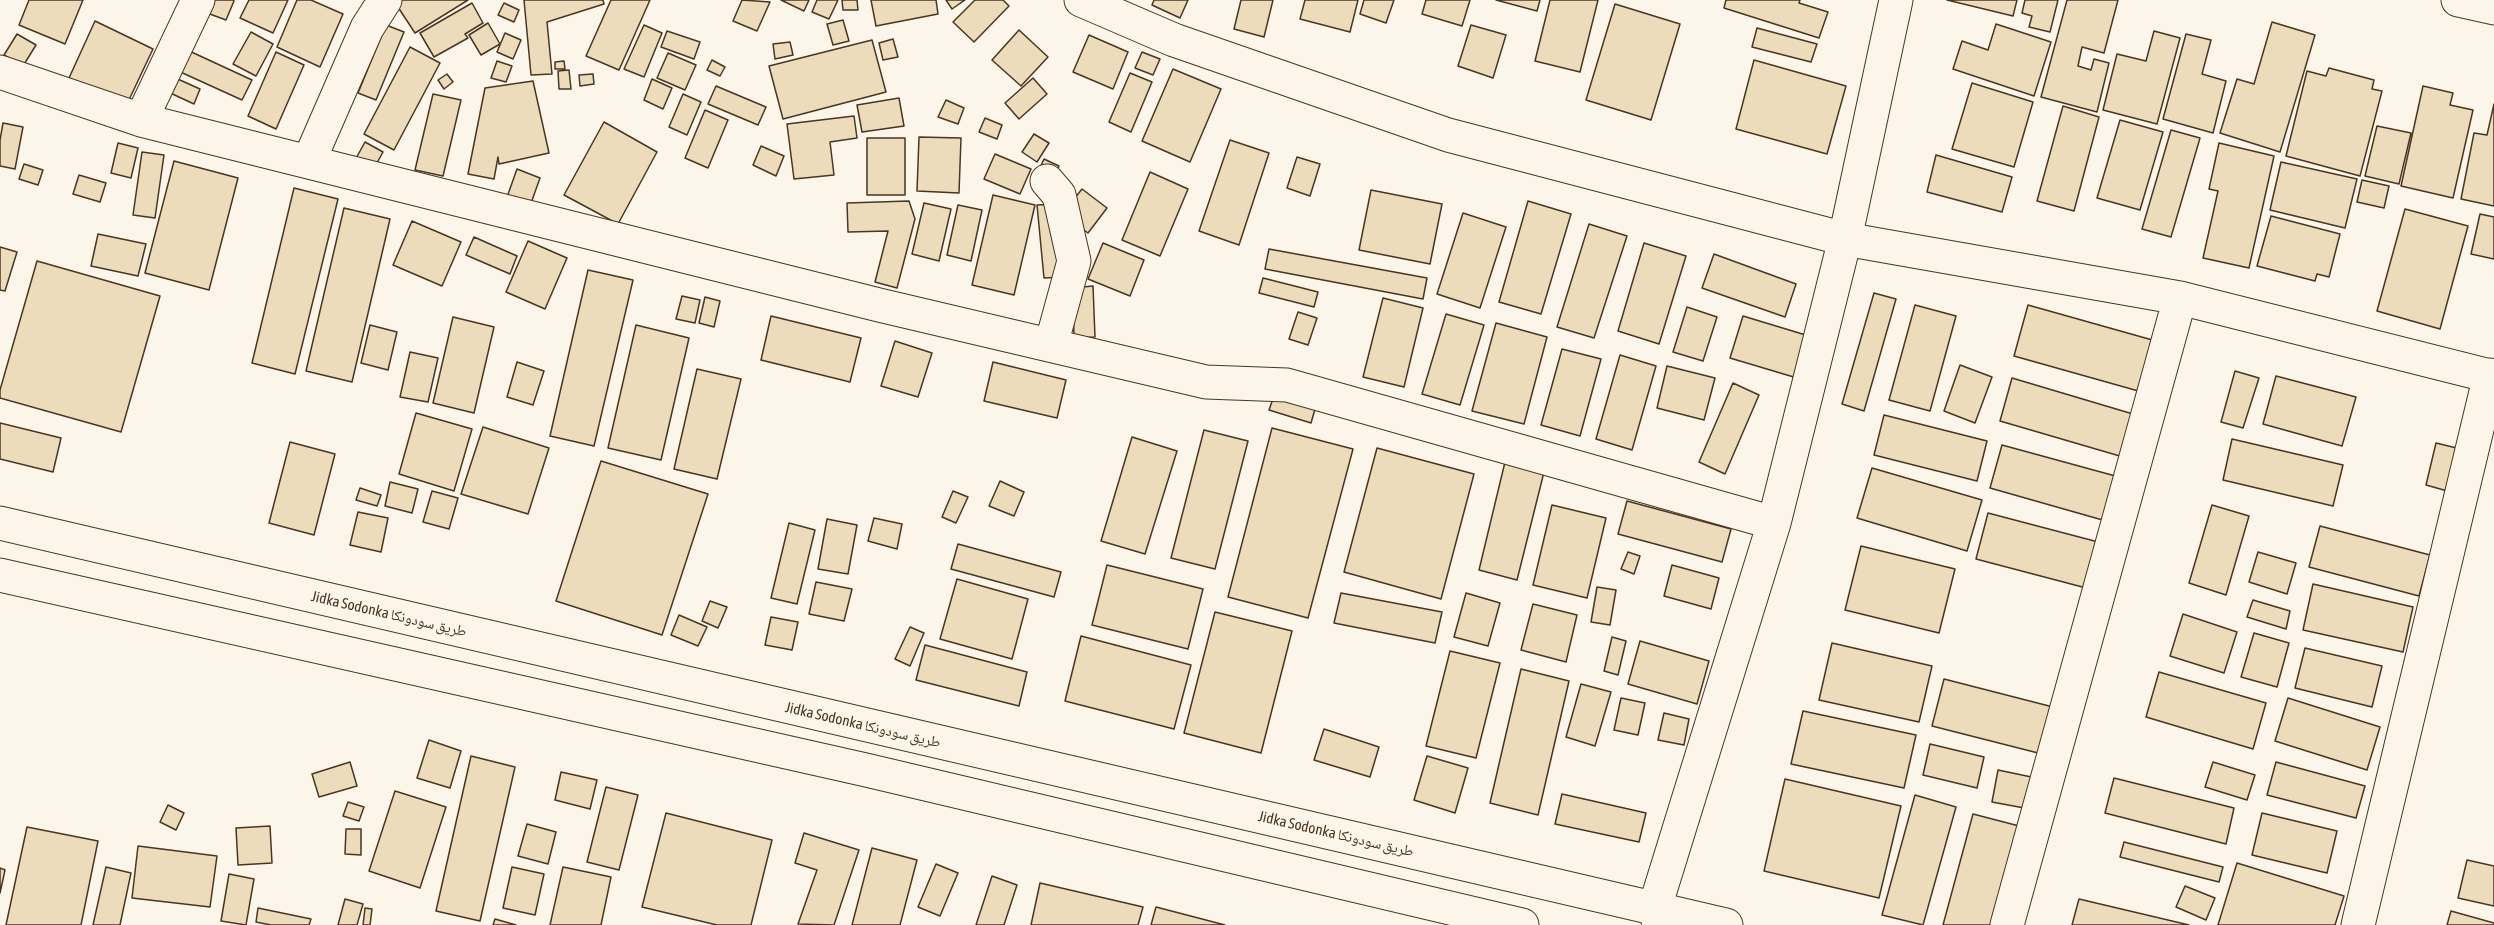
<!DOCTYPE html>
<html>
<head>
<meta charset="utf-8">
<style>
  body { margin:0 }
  canvas { display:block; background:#fbf6e9 }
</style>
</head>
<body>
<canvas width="2494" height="925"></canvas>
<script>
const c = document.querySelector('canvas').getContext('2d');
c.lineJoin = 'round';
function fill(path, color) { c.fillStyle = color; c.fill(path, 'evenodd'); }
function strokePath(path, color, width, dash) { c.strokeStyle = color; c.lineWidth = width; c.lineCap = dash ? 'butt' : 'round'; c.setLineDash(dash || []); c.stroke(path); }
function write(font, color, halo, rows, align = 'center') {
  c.font = font + ' "Asap Condensed","Noto Naskh Arabic",sans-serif'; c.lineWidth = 4.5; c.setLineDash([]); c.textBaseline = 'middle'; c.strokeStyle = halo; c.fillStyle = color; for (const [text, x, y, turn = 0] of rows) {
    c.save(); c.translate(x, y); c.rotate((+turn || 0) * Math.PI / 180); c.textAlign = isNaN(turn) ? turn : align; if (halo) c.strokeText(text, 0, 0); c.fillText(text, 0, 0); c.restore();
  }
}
const building = new Path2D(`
  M29 0H83L65 44 19 25Z
  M203 0H233L234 1 226 20 199 10Z
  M249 0H288L273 33 240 18Z
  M297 0H311L343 14 320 67 277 47Z
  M396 0H468L415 33 394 1Z
  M524 0H603L604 4 547 22 552 74 531 75Z
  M611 0H650L619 70 586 56Z
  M742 0 770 2 757 31 733 21Z
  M781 0H809L804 11Z
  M817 0H838L829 19 812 12Z
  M842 0H857L858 10H843Z
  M871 0H936L938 14 876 26Z
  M946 0H965L952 9Z
  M975 0H1003L1009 6 974 42 953 22Z
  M1154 0H1188L1180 18 1152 5Z
  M1241 0H1273L1264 37 1234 29Z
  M1305 0H1358L1350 32 1300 19Z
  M1364 0H1394L1386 23 1360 14Z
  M1426 0H1470L1462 26 1422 14Z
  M1496 0H1540L1537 11Z
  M1550 0H1598L1580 72 1535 61Z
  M1726 0H1800L1799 3 1828 12 1819 38 1724 8Z
  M1947 0H2017L2013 16Z
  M2025 0H2058L2050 32 2029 27 2032 16 2022 13Z
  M2067 0H2118L2104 53 2082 47 2078 66 2091 70 2094 59 2109 63 2097 112 2041 97Z
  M472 3 483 23 465 34 468 38 434 57 420 33Z
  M504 3 519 10 514 22 498 15Z
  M1615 4 1680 24 1651 120 1586 100Z
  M843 20 849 41 833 45 827 24Z
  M95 21 153 49 127 104 69 78Z
  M2272 22 2315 35 2280 152 2220 133 2237 79 2254 84Z
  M488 23 500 44 481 55 469 35Z
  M1996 24 2051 42 2034 96 1953 69 1962 41 1988 50Z
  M386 25 404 32 376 100 358 93Z
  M644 25 662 33 644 77 624 69Z
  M1471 25 1506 35 1493 78 1458 66Z
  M1757 28 1817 44 1811 62 1752 47Z
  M1019 30 1048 57 1021 86 992 60Z
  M667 31 700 42 694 59 661 47Z
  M2154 31 2180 38 2157 124 2103 110 2117 54 2146 61Z
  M251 32 273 44 256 76 233 64Z
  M505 33 521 40 513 59 497 52Z
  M17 34 36 45 23 66 4 55Z
  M2186 34 2211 40 2202 74 2226 81 2213 133 2163 119Z
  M1089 35 1128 52 1113 89 1073 72Z
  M893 39 898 57 883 60 879 43Z
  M872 40 886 92 783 119 769 66Z
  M790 42 793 55 775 59 773 44Z
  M410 47 440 63 394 150 364 134Z
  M185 49 252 80 242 100 176 70Z
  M276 52 304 65 276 129 248 116Z
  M1142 52 1160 59 1153 75 1135 68Z
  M668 53 696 65 685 90 657 78Z
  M712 60 725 67 720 76 707 70Z
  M1754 60 1846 86 1827 154 1736 129Z
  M497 61 512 66 506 82 491 78Z
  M564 61 565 69H555V62Z
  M2329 68 2374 80 2372 89 2382 91 2360 176 2286 156 2307 71 2326 76Z
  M1173 69 1221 89 1190 162 1142 141Z
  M569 70 571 89H559L558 71Z
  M1130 73 1152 82 1131 132 1109 122Z
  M447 74 453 82 444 89 438 80Z
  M593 74 594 84 580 86 579 75Z
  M171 76 200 89 194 104 166 91Z
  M1033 78 1047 94 1019 119 1005 103Z
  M652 79 672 88 663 109 644 100Z
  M533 81 549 153 499 164 498 157 494 179 468 174 485 88Z
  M1972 83 2033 102 2014 167 1952 149Z
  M716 86 766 107 758 125 708 104Z
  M2423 86 2453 93 2450 105 2473 110 2453 198 2401 186Z
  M433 94 461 100 443 176 415 170Z
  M683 94 701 102 687 135 669 127Z
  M899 98 904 126 862 132 857 105Z
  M946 100 964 108 958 124 938 117Z
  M2494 104V206L2461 199 2474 133 2487 135Z
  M2063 106 2099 117 2074 211 2037 201Z
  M705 110 728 120 708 168 685 158Z
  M854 116 857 138 830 142 834 175 794 179 787 124Z
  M985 118 1002 125 997 139 979 132Z
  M2120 120 2163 132 2140 210 2097 198Z
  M604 122 657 152 618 224 564 195Z
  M3 123 23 127 15 169 0 166V140Z
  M2377 126 2411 133 2399 184 2365 176Z
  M2171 130 2200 138 2171 237 2142 229Z
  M1034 134 1049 143 1037 162 1022 152Z
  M919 137 961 138 959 193 917 191Z
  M867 138H905V195H867Z
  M1230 140 1269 153 1239 245 1199 231Z
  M365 142 383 152 372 172 354 162Z
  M118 143 138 148 131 178 111 173Z
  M2219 143 2274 156 2249 268 2203 258 2218 191 2209 189Z
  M761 146 784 156 776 176 753 165Z
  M142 152 164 155 155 218 133 215Z
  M995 154 1031 169 1020 194 984 179Z
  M1936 155 2012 177 2002 212 1927 192Z
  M1297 157 1320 164 1310 196 1287 188Z
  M1044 159 1059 166 1053 179 1038 172Z
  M174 161 238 178 209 290 145 273Z
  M2281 162 2357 179 2345 228 2270 210Z
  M24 164 43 170 38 185 19 179Z
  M517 169 540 178 530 206 507 197Z
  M1150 172 1188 189 1160 256 1122 240Z
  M79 175 106 183 100 202 73 194Z
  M2362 180 2389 186 2384 208 2357 202Z
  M294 188 338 199 295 374 252 363Z
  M1082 189 1107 208 1088 233 1062 214Z
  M1371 190 1442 204 1430 264 1359 250Z
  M993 195 1035 205 1014 295 972 285Z
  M909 201 915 219 897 288 875 282 888 231 848 232 847 203Z
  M1528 201 1571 214 1541 314 1499 302Z
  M924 203 951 209 939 261 912 254Z
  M1057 204 1064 277 1044 278 1037 205Z
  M958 205 982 210 971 261 947 255Z
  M344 208 390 219 352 382 306 371Z
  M2405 209 2468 226 2440 329 2377 311Z
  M1463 213 1506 227 1480 308 1437 294Z
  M2480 214 2494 217V259L2471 254Z
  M2271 216 2340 234 2329 277 2317 274 2315 281 2257 266Z
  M412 221 461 242 442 286 393 265Z
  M1589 224 1627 236 1594 338 1557 327Z
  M98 234 146 244 138 276 91 266Z
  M474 237 517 256 510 274 466 255Z
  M528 241 567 258 545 309 506 292Z
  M1103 243 1144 260 1130 296 1088 279Z
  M1644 243 1686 256 1659 344 1618 331Z
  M0 247 17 252 5 291 0 290Z
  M1269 249 1427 278 1423 299 1265 269Z
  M1714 254 1796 284 1785 317 1702 288Z
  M37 261 160 296 121 432 0 398V390Z
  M588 270 633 280 594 446 550 436Z
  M1263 278 1318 292 1314 307 1259 293Z
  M1093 286 1095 337 1074 338 1073 288Z
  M1874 293 1896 299 1864 411 1842 404Z
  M682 296 700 300 695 323 676 319Z
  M705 297 720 301 714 327 699 323Z
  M1383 298 1423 308 1404 387 1363 377Z
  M1915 305 1956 316 1930 411 1889 400Z
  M2028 305 2163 343 2149 394 2014 356Z
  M1687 307 1717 317 1703 361 1673 352Z
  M1298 312 1317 318 1308 345 1289 339Z
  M1446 314 1484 325 1460 405 1422 394Z
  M771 316 861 338 850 382 761 360Z
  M1743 316 1809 336 1797 378 1730 358Z
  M453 317 494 327 474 413 433 403Z
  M1496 323 1547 337 1524 424 1472 411Z
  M370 325 397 332 388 370 361 363Z
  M636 325 689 338 661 460 608 448Z
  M895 341 932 353 918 397 881 386Z
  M1562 349 1601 359 1580 436 1541 425Z
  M410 352 438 358 428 402 400 397Z
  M1620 355 1656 366 1632 450 1596 439Z
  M517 362 544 371 533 405 507 397Z
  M993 362 1066 380 1057 418 984 401Z
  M1960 365 1992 377 1975 423 1944 411Z
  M1667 366 1715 378 1704 420 1657 408Z
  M697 369 741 379 717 479 674 469Z
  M2235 371 2259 378 2243 428 2221 422Z
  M2276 376 2356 397 2342 446 2263 424Z
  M2012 378 2143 417 2130 459 2000 421Z
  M1733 383 1759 395 1725 474 1699 462Z
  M1274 396 1315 409 1311 423 1269 410Z
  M416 413 472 429 454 491 399 474Z
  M1884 415 1987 441 1977 481 1874 455Z
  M0 423 61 438 53 472 0 459Z
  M483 427 549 448 528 514 461 494Z
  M1272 428 1353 449 1308 618 1228 597Z
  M1204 430 1248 441 1215 569 1171 558Z
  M1132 437 1177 451 1145 554 1101 541Z
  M2232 439 2343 465 2333 506 2223 480Z
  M290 442 335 454 314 535 269 523Z
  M2436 443 2469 451 2458 494 2426 485Z
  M2002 445 2119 477 2106 521 1990 488Z
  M1377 448 1474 474 1441 599 1344 572Z
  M601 461 708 494 662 635 556 601Z
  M1505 462 1544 472 1517 580 1479 570Z
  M1872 468 1982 500 1967 551 1857 518Z
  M1000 481 1024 492 1014 516 989 506Z
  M390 482 418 489 412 513 385 506Z
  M360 488 381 495 377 506 356 500Z
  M432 491 458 498 449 529 423 522Z
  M953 491 968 497 956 523 942 517Z
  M1627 501 1731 529 1722 562 1618 534Z
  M1552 505 1606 518 1587 598 1533 585Z
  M2212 505 2249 516 2226 595 2189 583Z
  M358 512 388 518 381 552 350 545Z
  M1988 513 2102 543 2090 589 1976 559Z
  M874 518 902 524 897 549 868 541Z
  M827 519 857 525 848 574 818 569Z
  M789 523 815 530 797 604 771 598Z
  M2320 526 2430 555 2419 596 2309 567Z
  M958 544 1061 572 1054 597 951 569Z
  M1861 546 1955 569 1939 633 1845 610Z
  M1628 552 1640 556 1634 574 1621 569Z
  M2258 552 2296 563 2287 594 2249 582Z
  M1107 565 1203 589 1188 649 1092 625Z
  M1672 565 1719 578 1711 609 1664 596Z
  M957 579 1028 599 1012 659 940 639Z
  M816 582 852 589 844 621 809 614Z
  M2313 584 2413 607 2403 652 2303 630Z
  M1597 587 1616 590 1610 625 1591 622Z
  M1341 593 1442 612 1435 643 1334 623Z
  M1466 593 1500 603 1488 646 1454 637Z
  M2253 600 2290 611 2286 629 2247 617Z
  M710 601 727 607 718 628 702 621Z
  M1533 604 1577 615 1566 662 1521 650Z
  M1215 612 1292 631 1261 753 1184 733Z
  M2183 614 2237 632 2224 673 2170 656Z
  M679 615 707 627 698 646 671 635Z
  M771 617 798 622 792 650 765 645Z
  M910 627 924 633 910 666 895 659Z
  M2254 633 2289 643 2277 687 2241 677Z
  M1081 636 1191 665 1174 729 1065 701Z
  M1612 637 1626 641 1618 675 1604 671Z
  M1640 641 1709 661 1697 704 1628 684Z
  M1832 643 1932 666 1919 722 1819 700Z
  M925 645 1027 672 1019 706 916 680Z
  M2305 648 2382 666 2372 707 2295 688Z
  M1450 651 1500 663 1476 758 1426 746Z
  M1521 669 1569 681 1538 815 1490 803Z
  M2159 672 2266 703 2253 749 2146 717Z
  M1944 679 2053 707 2042 754 1932 726Z
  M1581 684 1611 692 1595 746 1566 737Z
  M1621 698 1645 703 1638 735 1614 730Z
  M2288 698 2380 727 2367 770 2275 741Z
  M1803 711 1916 735 1904 788 1791 764Z
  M1664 713 1689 719 1684 745 1658 740Z
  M1324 729 1379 747 1370 777 1314 760Z
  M429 740 461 751 450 788 417 778Z
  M1930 744 1984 757 1977 788 1923 775Z
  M471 756 515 767 480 921 436 911Z
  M1427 756 1468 768 1455 813 1414 800Z
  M350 762 357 786 319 797 312 774Z
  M2213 762 2255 775 2247 800 2205 787Z
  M2276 762 2365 786 2356 818 2267 795Z
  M1998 770 2041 779 2035 810 1992 802Z
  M561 772 597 780 590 809 555 800Z
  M2114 778 2234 808 2226 844 2105 813Z
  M1785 779 1901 806 1879 898 1764 871Z
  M606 787 638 795 619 870 587 862Z
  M395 791 446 807 420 888 369 871Z
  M1562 794 1646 813 1639 842 1555 824Z
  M1915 795 1956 807 1923 925 1882 915Z
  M348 802 364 807 359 821 343 816Z
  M168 805 184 813 176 830 160 822Z
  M666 813 772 840 751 925H717L642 907Z
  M2262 813 2337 831 2327 873 2252 855Z
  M1973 814 2023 827 1997 925H1943Z
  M527 824 556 832 548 864 518 856Z
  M270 826 272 863 238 865 236 828Z
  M27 827 98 841 81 925H6Z
  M346 829H361V855L345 854Z
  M804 833 859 850 834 925 798 924 817 870 795 863Z
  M2124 842 2223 867 2219 882 2120 857Z
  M138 846 217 856 210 907 132 898Z
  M872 848 917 860 900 925H852Z
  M2467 860 2494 866V906L2458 898Z
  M2237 863 2344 896 2335 925H2218Z
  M936 864 958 873 940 916 918 907Z
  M106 867 131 873 120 925H93Z
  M512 867 544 874 535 915 503 908Z
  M563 867 611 877 601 925H550Z
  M0 868 5 870 0 893Z
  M229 874 254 879 246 925 221 921Z
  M992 876 1017 885 1004 925H976Z
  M1040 883 1143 907 1138 925H1031Z
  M2185 886 2215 898 2206 920 2176 907Z
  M345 899 363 904 357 925H338Z
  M2079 899 2189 925H2072Z
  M1156 907 1225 925H1151Z
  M258 908 311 919 309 925H271L256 922Z
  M365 908 372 909 370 925H363Z
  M2451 911 2494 923V925H2447Z
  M495 919 516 925H493Z`);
fill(building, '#ecdcbc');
strokePath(building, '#4a3520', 1.5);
const minor = new Path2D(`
  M1081 0 1174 40 1448 135 1845 239 2180 298 2494 377
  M2458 0 2494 8
  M0 72 141 120 879 305 1206 382 1287 385 1774 523
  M141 120 198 0
  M309 161 367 28 385 0
  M1047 181 1059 195 1074 261 1051 345
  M1659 925 1655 907 1774 523 1845 239 1896 0
  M2007 925 2180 298
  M2358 925 2490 375`);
const major = new Path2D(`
  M0 523 1726 925
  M0 575 866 770 1522 925`);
strokePath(minor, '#4a3520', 35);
strokePath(major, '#4a3520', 35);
strokePath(minor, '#fbf6e9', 33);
strokePath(major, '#fbf6e9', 33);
write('15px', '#4a3520', '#fbf6e9', [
  ["Jidka Sodonka طريق سودونكا",389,614,13],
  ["Jidka Sodonka طريق سودونكا",863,725,13],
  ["Jidka Sodonka طريق سودونكا",1336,834,13]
]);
</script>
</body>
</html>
